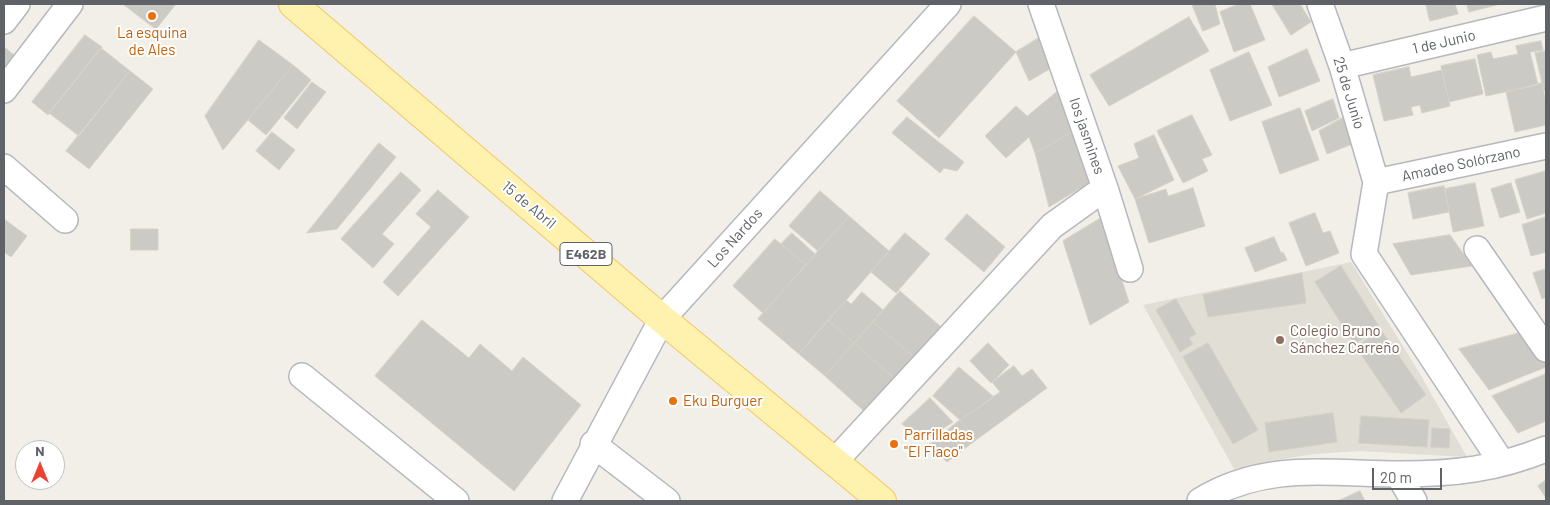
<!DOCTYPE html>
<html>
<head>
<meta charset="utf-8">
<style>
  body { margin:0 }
  #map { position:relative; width:1550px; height:505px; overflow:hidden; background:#f1efe8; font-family:Barlow,sans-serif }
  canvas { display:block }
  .frame { position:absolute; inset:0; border:5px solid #5f6368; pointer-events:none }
  .north { position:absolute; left:15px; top:440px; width:50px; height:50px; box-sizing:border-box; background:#fff; border:1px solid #bfc1c3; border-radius:50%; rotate:0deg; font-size:14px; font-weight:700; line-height:20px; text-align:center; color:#5f6368 }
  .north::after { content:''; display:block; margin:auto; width:18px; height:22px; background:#ea4335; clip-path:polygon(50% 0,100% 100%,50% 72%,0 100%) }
  .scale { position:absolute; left:1372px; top:468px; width:70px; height:22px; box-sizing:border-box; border:2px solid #5f6368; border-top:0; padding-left:6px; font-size:15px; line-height:18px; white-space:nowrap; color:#5f6368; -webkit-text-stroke:4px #fff; paint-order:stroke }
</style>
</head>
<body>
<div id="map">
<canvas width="1550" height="505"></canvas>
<div class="frame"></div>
<div class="north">N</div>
<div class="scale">20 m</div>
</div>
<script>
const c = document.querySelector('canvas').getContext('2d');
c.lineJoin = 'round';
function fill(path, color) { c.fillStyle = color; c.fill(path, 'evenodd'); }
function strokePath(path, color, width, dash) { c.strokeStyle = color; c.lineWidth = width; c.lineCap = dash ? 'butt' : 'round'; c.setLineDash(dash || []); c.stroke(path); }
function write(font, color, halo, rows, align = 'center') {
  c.font = font + ' Barlow,sans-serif'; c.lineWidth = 4; c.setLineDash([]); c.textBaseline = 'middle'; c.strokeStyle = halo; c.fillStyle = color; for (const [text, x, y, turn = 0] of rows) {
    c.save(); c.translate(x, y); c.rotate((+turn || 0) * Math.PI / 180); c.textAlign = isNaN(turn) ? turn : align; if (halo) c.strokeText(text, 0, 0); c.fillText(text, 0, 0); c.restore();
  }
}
fill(new Path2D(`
  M1351 262 1420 374 1467 457 1360 451 1314 454 1264 462 1234 469 1143 305Z`), '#e1ded6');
const building = new Path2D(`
  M123 4H176L156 29Z
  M1192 4H1215L1220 24 1203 31Z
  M1239 4H1250L1265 40 1234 52 1220 12Z
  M1272 4H1300L1311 22 1291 35Z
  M1426 4H1455L1458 14 1430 21Z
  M1467 4H1497V5L1469 12Z
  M974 16 1016 52 939 138 897 101Z
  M1189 17 1209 51 1109 106 1090 75Z
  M1045 34 1055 66 1029 81 1016 52Z
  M85 35 102 47 48 115 32 102Z
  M259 40 293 65 223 150 205 116Z
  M1541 41 1543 50 1530 52 1538 85 1486 96 1477 55 1491 52 1493 59 1518 54 1516 46Z
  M4 47 14 55 4 69Z
  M101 48 130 71 79 136 49 113Z
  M1307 49 1320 81 1279 97 1268 67Z
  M1546 51V90L1544 91 1535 53Z
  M1249 52 1272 105 1230 121 1210 70Z
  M1475 59 1483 94 1449 102 1441 66Z
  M293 65 311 80 266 135 248 120Z
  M1409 67 1411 77 1442 70 1450 106 1422 113 1420 105 1411 107 1413 115 1384 121 1373 75Z
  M130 71 153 89 89 169 66 151Z
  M312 82 326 92 297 129 284 118Z
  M1542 83 1546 103V125L1515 132 1506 92Z
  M1058 91 1073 132 1035 153 1029 137 1006 158 985 136 1016 106 1027 116Z
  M1333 99 1339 118 1312 131 1305 111Z
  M1300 108 1319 160 1280 174 1262 122Z
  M1192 115 1212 155 1202 159 1208 171 1183 183 1157 131Z
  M1346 116 1355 143 1327 154 1319 131Z
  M907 117 964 162 957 171 944 168 940 173 892 133Z
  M272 132 295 150 279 170 256 151Z
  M1073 132 1089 183 1049 207 1035 153Z
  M1154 135 1174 180 1135 199 1118 166 1139 158 1134 144Z
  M379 143 396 157 337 229 307 233Z
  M1546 171V213L1527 219 1515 180Z
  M401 172 421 190 382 234 394 244 373 268 341 239Z
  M1475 183 1484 226 1453 232 1445 189Z
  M1511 183 1520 212 1500 218 1491 189Z
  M1444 186 1449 212 1413 219 1408 193Z
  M1193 188 1205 226 1149 243 1135 199 1166 189 1168 196Z
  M438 190 469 217 398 296 383 282 431 227 416 214Z
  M820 191 849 216 818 251 789 226Z
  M1315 213 1323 233 1330 231 1339 253 1306 266 1289 223Z
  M967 214 1005 247 984 272 945 239Z
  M849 216 889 251 799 354 758 319Z
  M1546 217V252L1531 256 1522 225Z
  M1101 218 1129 302 1090 325 1063 241Z
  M4 219 27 236 11 257 4 252Z
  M131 229H158V250H131Z
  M792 233 815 254 806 265 781 244Z
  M905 233 930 254 896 293 871 272Z
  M1450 235 1472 266 1411 275 1393 244Z
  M1274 237 1281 253 1283 252 1287 260 1255 272 1245 248Z
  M775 239 806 265 763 313 733 286Z
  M1341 266 1380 328 1354 344 1315 282Z
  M1546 269V297L1542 299 1533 273Z
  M1302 273 1306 303 1208 317 1203 295Z
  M900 291 941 327 914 357 873 322Z
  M862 292 883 310 854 343 828 320 846 300 851 304Z
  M1176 299 1196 334 1189 338 1193 344 1180 352 1156 310Z
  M422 320 469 358 480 344 512 371 523 357 581 405 514 491 375 376Z
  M828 320 854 343 825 376 799 354Z
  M873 322 914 357 895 379 854 343Z
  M1381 330 1426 395 1401 413 1356 347Z
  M1527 331 1546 361V367L1489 390 1459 349Z
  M854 343 895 379 865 412 825 376Z
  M988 343 1009 365 991 383 970 361Z
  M1208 343 1258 430 1233 444 1183 357Z
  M1014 366 1022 376 1032 369 1047 388 976 440 960 420 1000 392 992 382Z
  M959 367 994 397 960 420 933 396Z
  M1546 374V421L1518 433 1492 396Z
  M930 398 953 422 924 441 902 424Z
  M1333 413 1337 442 1269 452 1265 423Z
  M1361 416 1429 420 1427 447 1359 443Z
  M960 420 976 440 947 462 929 445Z
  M1432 428 1450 429 1449 448 1431 447Z
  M1546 480V498L1538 486Z
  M1360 491 1365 501H1338Z`);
fill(building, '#cccac5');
strokePath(building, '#d6d1c6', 1);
const minor = new Path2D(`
  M1041 4 1105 188 1130 269
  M1320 4 1342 66 1376 182 1364 254 1502 463
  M4 21 17 4
  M1342 66 1546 18
  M4 90 70 4
  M4 167 65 220
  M1376 182 1546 146
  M1477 249 1546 349
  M302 376 456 501
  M593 444 667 501
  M835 461 1052 226 1105 188
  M1398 474 1414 501
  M565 501 662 319 948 4
  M1200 501C1265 461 1329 474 1401 474 1454 474 1497 469 1546 449`);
const major = new Path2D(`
  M293 4 662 319 882 501`);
strokePath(minor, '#b5b8bc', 28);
strokePath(major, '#f2c960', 30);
strokePath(minor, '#fff', 25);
strokePath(major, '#fff2af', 28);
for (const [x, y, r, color] of [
  [152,16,5,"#e8710a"],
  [1280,340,5,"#8d6e63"],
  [673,401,5,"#e8710a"],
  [894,444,5,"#e8710a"]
]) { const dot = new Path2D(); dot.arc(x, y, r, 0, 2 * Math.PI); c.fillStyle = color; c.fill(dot); strokePath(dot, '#fff', 2); }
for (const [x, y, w] of [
  [586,254,52]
]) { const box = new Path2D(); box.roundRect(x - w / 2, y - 11.5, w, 23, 4); c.fillStyle = '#fff'; c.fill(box); strokePath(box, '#5f6368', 1); }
write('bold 14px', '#5f6368', null, [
  ["E462B",586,254]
]);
write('15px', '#c56008', '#fff', [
  ["La esquina",152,33,"center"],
  ["de Ales",152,50,"center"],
  ["Eku Burguer",683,401],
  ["Parrilladas",904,435],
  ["\"El Flaco\"",904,452]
], 'left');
write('15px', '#5f6368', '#fff', [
  ["1 de Junio",1444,42,-13],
  ["25 de Junio",1349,93,73],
  ["los jasmines",1087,136,71],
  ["Amadeo Solórzano",1461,164,-12],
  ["15 de Abril",529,205,40],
  ["Los Nardos",735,238,-48]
]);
write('15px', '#785e54', '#fff', [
  ["Colegio Bruno",1290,331],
  ["Sánchez Carreño",1290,348]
], 'left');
</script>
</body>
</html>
